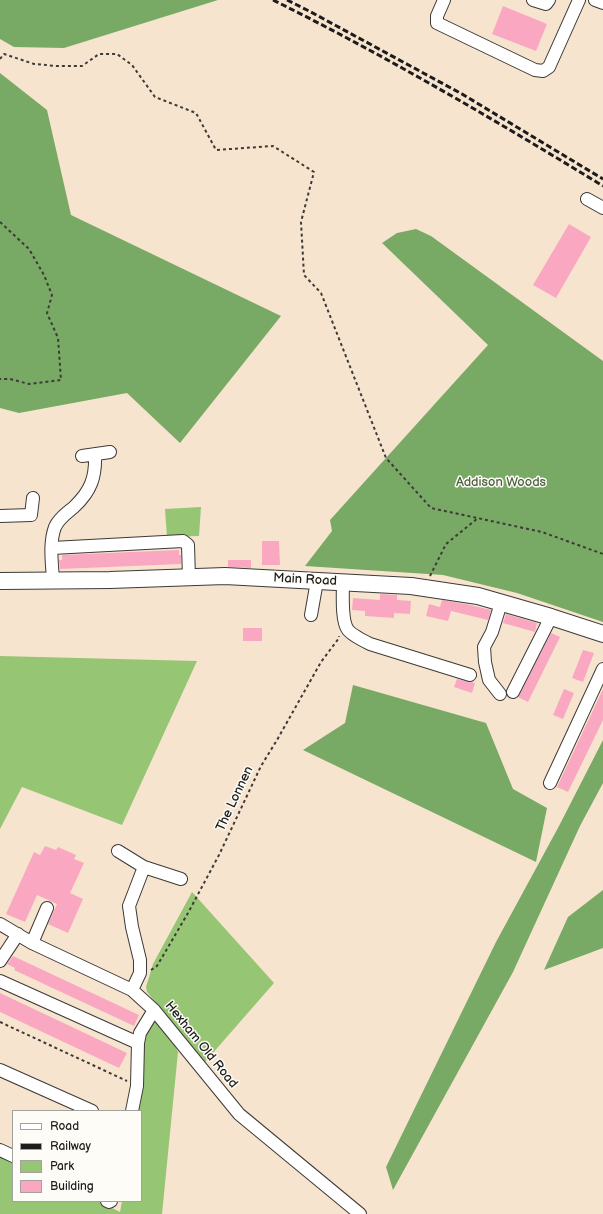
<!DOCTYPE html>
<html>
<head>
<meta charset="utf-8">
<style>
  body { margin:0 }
  #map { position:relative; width:603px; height:1214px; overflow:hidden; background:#f7e4cf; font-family:"Balsamiq Sans",sans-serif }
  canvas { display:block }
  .legend { position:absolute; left:12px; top:1110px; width:130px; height:92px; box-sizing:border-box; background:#fdfcf7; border:1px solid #a3a29f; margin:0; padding:5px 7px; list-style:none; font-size:12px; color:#1c1c1c }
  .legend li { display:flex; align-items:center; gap:8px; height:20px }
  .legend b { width:20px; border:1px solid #a3a29f }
</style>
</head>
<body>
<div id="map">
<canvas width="603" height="1214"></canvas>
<ul class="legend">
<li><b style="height:5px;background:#fff"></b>Road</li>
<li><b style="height:5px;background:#1c1c1c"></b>Railway</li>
<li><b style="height:11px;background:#96c573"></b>Park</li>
<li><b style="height:11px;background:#faa8c2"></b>Building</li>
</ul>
</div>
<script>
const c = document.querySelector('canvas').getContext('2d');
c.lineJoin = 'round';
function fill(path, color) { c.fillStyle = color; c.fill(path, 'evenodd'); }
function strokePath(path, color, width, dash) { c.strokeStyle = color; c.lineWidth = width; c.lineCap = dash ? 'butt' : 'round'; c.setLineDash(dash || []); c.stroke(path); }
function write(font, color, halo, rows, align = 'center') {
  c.font = font + ' "Balsamiq Sans",sans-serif'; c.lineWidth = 3; c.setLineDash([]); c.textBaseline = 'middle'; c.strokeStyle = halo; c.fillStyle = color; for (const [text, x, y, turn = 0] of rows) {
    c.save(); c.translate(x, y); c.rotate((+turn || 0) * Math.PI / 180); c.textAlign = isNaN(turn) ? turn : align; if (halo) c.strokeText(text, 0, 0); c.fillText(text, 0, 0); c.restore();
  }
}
fill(new Path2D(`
  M201 507 199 536 167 537 165 509Z
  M0 656 197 661 122 825 22 787 0 829Z
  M192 892 274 983 205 1062 147 992 146 987 153 964Z
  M154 1013 168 1031 178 1052 162 1214H0V1154L13 1160V1201H98L120 1212 122 1201H141V1111H134L141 1043Z`), '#96c573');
fill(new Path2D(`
  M0 0H218L64 48 14 47 0 39Z
  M0 73 47 110 71 215 281 316 180 443 127 393 19 413 0 408Z
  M416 229 431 236 603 361V622L517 593 443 575 305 566 332 531 330 520 488 345 382 243 397 233Z
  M353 685 486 723 513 789 547 808 536 862 303 750 345 723Z
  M603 740V783L580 826 513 972 393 1190 386 1167 496 942 559 826Z
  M603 890V948L544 970 568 917Z`), '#78aa65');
fill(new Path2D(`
  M503 6 547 24 536 51 492 34Z
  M569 224 591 237 556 298 533 285Z
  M262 541H279L280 565H262Z
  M179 550V555H181V564L60 569 59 560H62V555Z
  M228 560H251V568L228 567Z
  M380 594 397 595V600L411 601 410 614 394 613V618L365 616V611L352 610 353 598 380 600Z
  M442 600 466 604 491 610 488 620 451 611 448 621 426 616 429 604 440 607Z
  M506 614 537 623 535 632 503 623Z
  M243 628H262V641H243Z
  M551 633 560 637 528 702 518 697Z
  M583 650 594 653 583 682 572 678Z
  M457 679 475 683 472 693 454 687Z
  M564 689 574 693 563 719 553 715Z
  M603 689V720L568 792 557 787Z
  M45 846 56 850 58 847 76 855 74 859 84 863 70 893 83 899 68 933 48 924 57 904 37 895 25 922 6 914 34 852 40 855Z
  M13 956 139 1015 134 1026 14 970 15 968 7 964Z
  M0 993 127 1053 119 1068 0 1012Z`), '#faa8c2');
const minor = new Path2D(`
  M444 0 437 16V23L535 70 543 71 549 67 579 0
  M533 0 546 4 549 0
  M595 0 603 3
  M587 199 603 208
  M82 456 110 452
  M0 516 31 515 33 498
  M52 548 183 541 188 545 189 578
  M53 580C52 563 49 543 55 527 59 518 67 513 74 507 91 491 96 477 95 454
  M343 582C343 593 341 621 348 630 352 635 364 641 370 644L470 675
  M311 615 317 581
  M513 692 551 617
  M500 694 489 680 485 662 484 647 492 632 501 603
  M550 783 603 669
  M118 851 144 867
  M0 924 32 943 132 990 154 1010 239 1114 360 1214
  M32 943 47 908
  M0 961 18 934
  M0 981 138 1043
  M132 990 140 973V960L132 927 129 906 144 867 181 879
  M0 1070 92 1111
  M132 1111 137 1086 138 1043 140 1033 154 1010
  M0 1150 13 1156
  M107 1201 109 1202 111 1201`);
const major = new Path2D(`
  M0 581 110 580 225 576 411 586 478 596 551 617 603 634`);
strokePath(minor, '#3d3a37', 14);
strokePath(major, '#3d3a37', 18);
strokePath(new Path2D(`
  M0 59 4 54 34 64 57 66H82L99 54H117L132 65 155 97 196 113 216 150 273 146 314 172 301 222 304 275 321 293 386 458 431 508 542 532 603 554
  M0 222 29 249 44 275 52 295 47 313 58 338 61 380 29 384 10 379H0
  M430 576 446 544 478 518
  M151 970 157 966 188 913 219 855 261 766 277 740 321 662 339 638V636
  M0 1022 127 1081`), '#3d3a37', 2, [3, 3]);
strokePath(minor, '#fff', 12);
strokePath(major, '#fff', 16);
strokePath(new Path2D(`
  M273 0C386 56 495 120 603 186
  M287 0 309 11 462 94 603 179`), '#1c1c1c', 3, [6, 3]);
write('13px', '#4d603f', '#fdfcf7', [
  ["Addison Woods",501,483]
]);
write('13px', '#1c1c1c', '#fdfcf7', [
  ["Main Road",305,580,3],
  ["The Lonnen",235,799,-65],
  ["Hexham Old Road",201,1045,51]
]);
</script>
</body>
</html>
